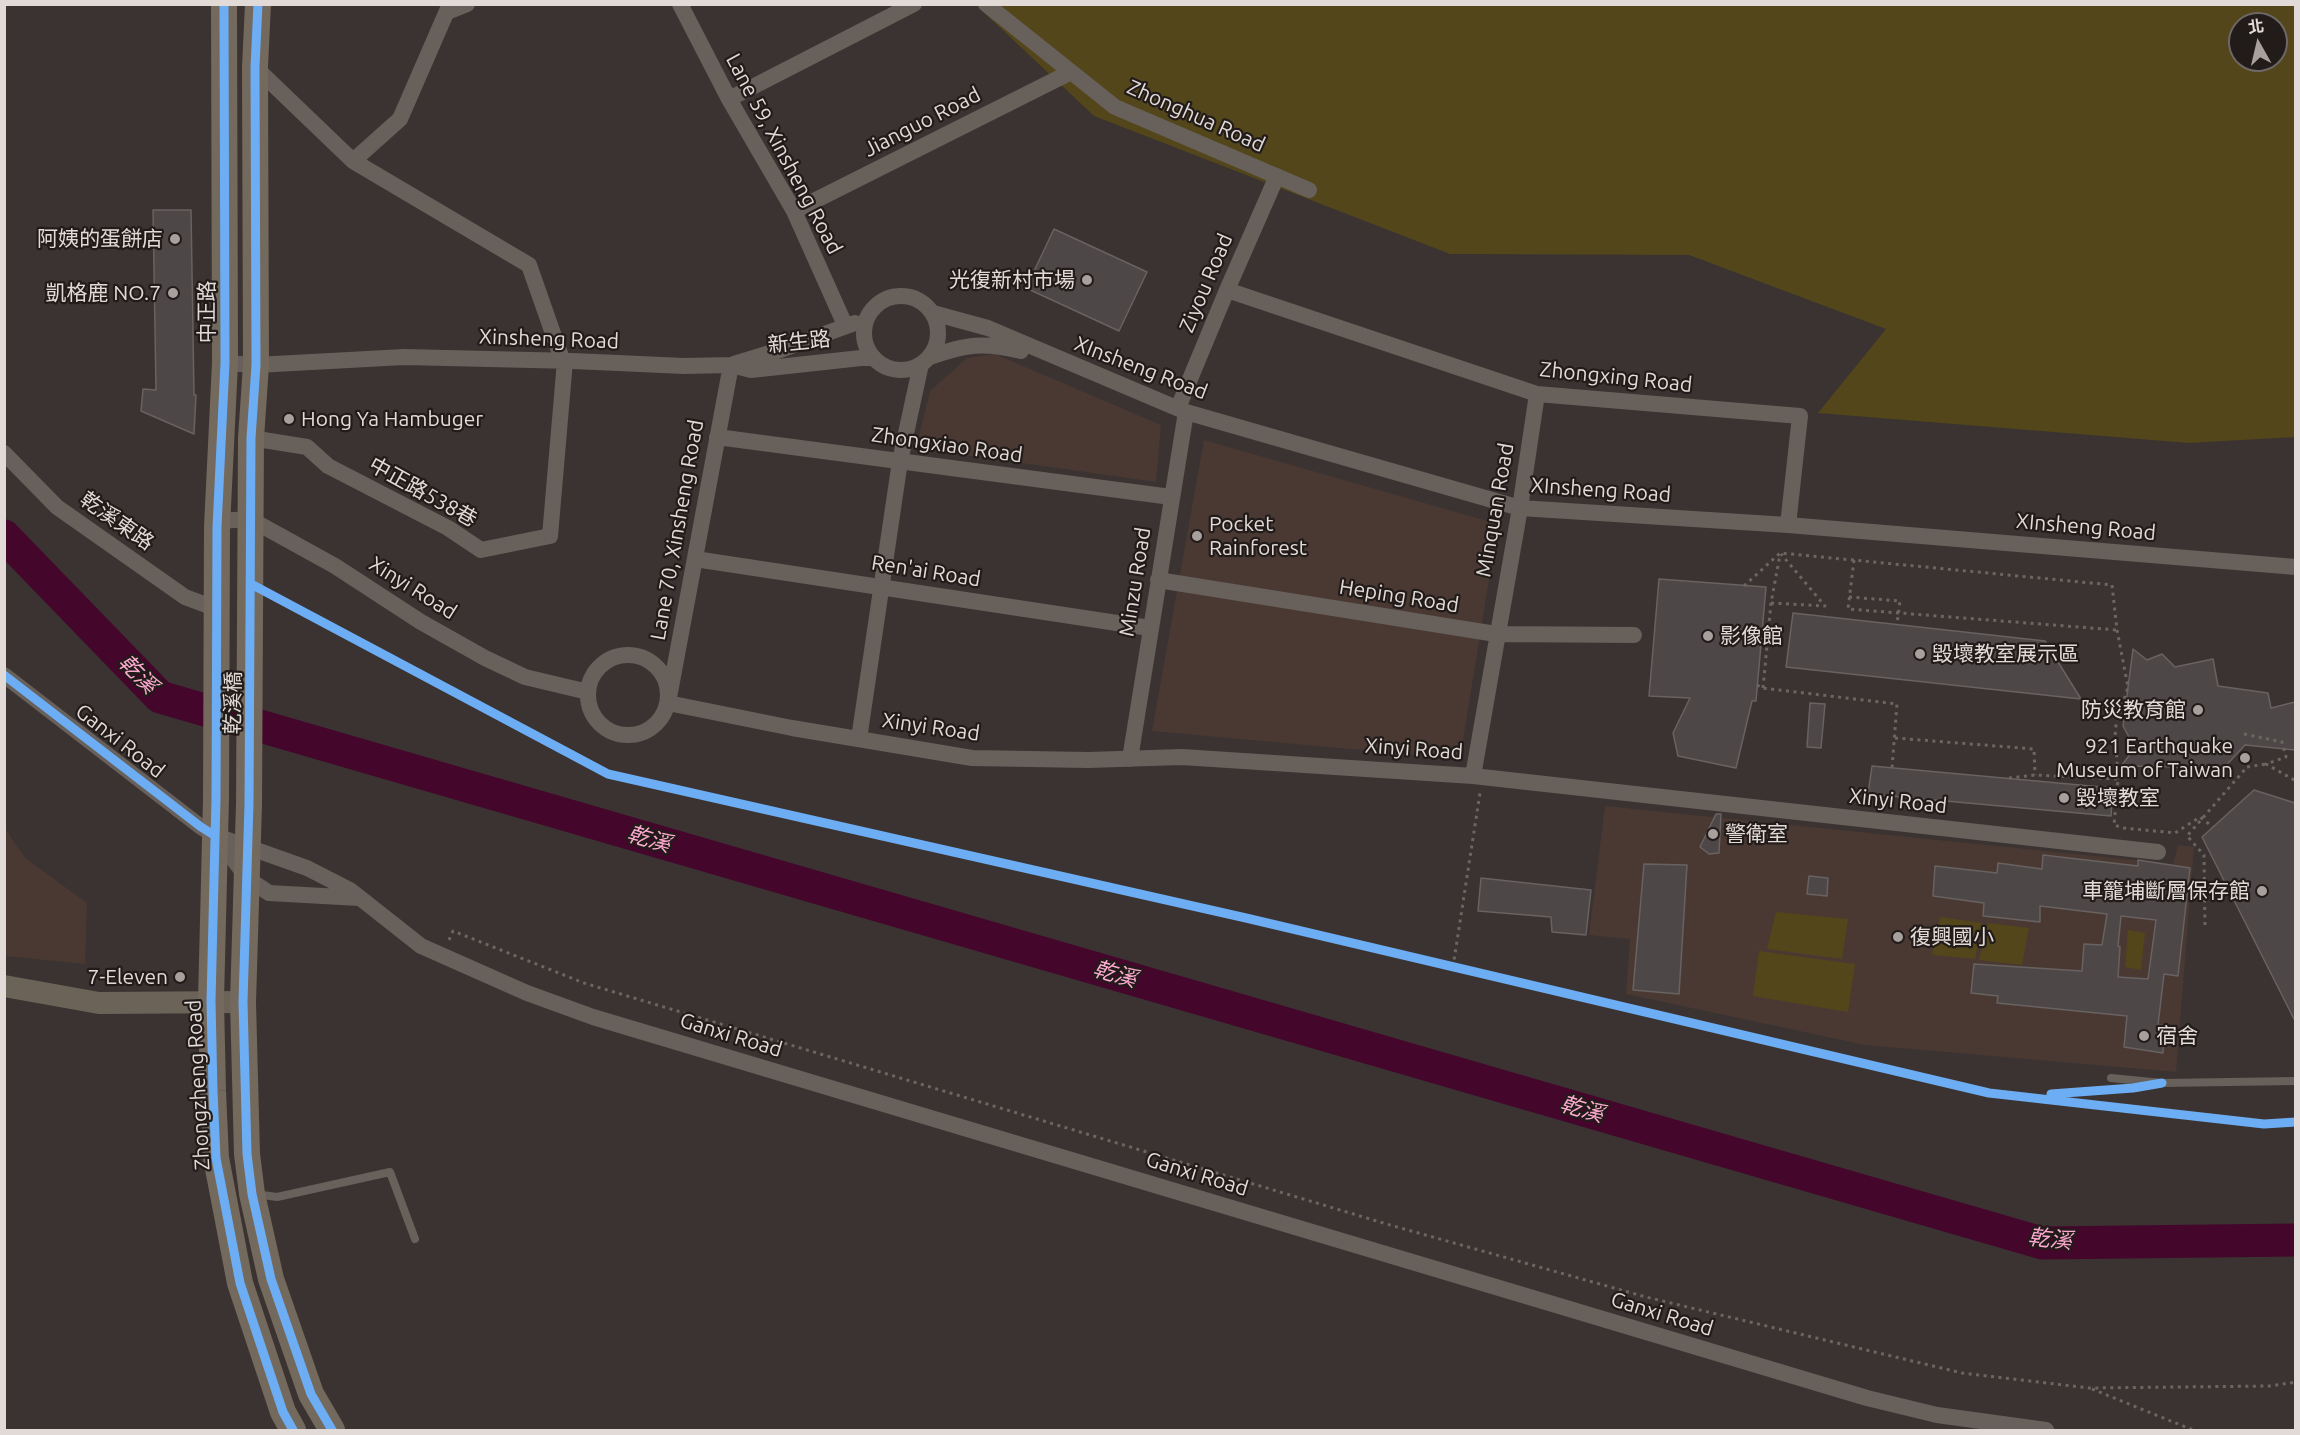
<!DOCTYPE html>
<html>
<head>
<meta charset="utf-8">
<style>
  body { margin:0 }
  #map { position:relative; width:2300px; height:1435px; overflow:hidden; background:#3a3331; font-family:Ubuntu,"Noto Sans TC",sans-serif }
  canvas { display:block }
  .frame { position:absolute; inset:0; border:6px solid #e1dad7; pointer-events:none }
  .north { position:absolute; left:2228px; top:12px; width:60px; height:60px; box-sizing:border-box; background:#211b19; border:2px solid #6e6765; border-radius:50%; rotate:352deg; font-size:16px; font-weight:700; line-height:24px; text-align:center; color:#e1dad7 }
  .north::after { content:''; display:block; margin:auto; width:21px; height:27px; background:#a7a09d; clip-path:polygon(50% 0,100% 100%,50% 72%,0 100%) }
</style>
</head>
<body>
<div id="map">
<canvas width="2300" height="1435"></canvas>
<div class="frame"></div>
<div class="north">北</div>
</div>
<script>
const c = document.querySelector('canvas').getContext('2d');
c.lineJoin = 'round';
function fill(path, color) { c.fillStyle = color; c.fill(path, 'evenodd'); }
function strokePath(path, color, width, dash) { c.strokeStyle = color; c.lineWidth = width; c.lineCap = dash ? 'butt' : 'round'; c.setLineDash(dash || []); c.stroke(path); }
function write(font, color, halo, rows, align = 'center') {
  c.font = font + ' Ubuntu,"Noto Sans TC",sans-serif'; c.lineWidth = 4.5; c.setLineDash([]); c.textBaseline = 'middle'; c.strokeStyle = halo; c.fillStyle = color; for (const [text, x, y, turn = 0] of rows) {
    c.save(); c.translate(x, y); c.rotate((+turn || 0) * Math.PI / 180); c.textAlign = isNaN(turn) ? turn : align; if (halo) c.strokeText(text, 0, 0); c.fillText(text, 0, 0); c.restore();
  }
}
fill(new Path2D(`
  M995 354 1161 425 1156 482 916 448 930 391 967 358Z
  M1204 440 1498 524 1460 759 1152 731Z
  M1605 806 2173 864 2178 845 2194 847 2176 1072 1865 1045 1626 994 1630 939 1589 935Z
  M4 827 25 858 87 903 85 964 5 956Z`), '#4a3933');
fill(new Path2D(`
  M976 5H2295V437L2189 443 1818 413 1886 329 1689 255 1450 254 1094 116ZM2240 24H2276V60H2240Z
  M1776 912 1848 919 1842 959 1767 949Z
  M1940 917 1982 923 1975 959 1932 955Z
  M1988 923 2029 928 2022 965 1979 960Z
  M2128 930 2145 933 2141 970 2125 967Z
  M1759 951 1855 964 1848 1012 1753 996Z`), '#52461a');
strokePath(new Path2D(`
  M4 536 160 697 2042 1243 2296 1240`), '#45062c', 33);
const building = new Path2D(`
  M153 210H191L194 395H196L194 434 141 411 143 389 156 390Z
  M1054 229 1147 272 1119 331 1026 288Z
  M1659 579 1766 587 1756 701H1752L1736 768 1678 756 1673 733 1690 698 1649 696Z
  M1793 613 2045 641 2081 699 1786 667Z
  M2133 649 2147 660 2162 654 2175 667 2213 659 2218 686 2268 693 2271 708 2295 702V750L2245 745 2220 772 2189 767 2121 766 2135 748 2123 726Z
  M1810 703 1825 704 1821 748 1807 747Z
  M1872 766 2113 788 2111 816 1868 794Z
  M2254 790 2295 803V1021L2202 837Z
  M1716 814H1721L1719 853 1709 854 1700 847Z
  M2043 855 2138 866V860L2190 868 2178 976 2164 974 2158 1025H2164L2163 1053 2124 1047 2127 1016 1997 1003 1998 996 1971 993 1974 964 2082 971 2084 944 2102 945 2107 914 2040 906V922L1983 916 1984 903 1933 896 1935 866 1997 873 1998 863 2042 869ZM2121 916 2156 920 2148 979 2118 977 2120 947 2118 946Z
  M1644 864 1687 865 1679 994 1633 990Z
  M1809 876 1828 878 1827 896 1807 894Z
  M1481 878 1591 890 1586 935 1552 932 1551 917 1478 911Z`);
fill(building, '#4d4847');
strokePath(building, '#686261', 1.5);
strokePath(new Path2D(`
  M1854 560 1848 609 2117 630
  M1744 586 1780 553 2112 585 2117 630 2128 687 2115 729 2118 779
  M1771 603 1825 606 1781 554
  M1757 685 1762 688 1897 704 1892 768
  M1763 688 1771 603 1780 555
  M2244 734 2282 742 2286 757 2266 764 2296 781
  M1895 738 2034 749 2035 775
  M2247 767 2266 764
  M2009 778 2035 775 2118 779 2114 825 2124 828 2175 833 2200 817 2213 827
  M449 940 453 931 584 983 1390 1225 1646 1297 1962 1373 2089 1388 2270 1386 2296 1382
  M1453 967 1480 793
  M2092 1389 2193 1430`), '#6c6661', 3, [3, 4.5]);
strokePath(new Path2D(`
  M2111 1078 2162 1083 2296 1081
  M255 1194 277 1197 390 1172 415 1239`), '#68605a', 8);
strokePath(new Path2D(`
  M680 4 729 99 794 211 845 325
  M986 4 1115 107 1309 190
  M447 12 467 4
  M255 67 353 161 529 265 563 362
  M729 99 914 4
  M353 161 400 119 450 4
  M794 211 1071 72
  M1227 290 1537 394 1800 416 1788 525
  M864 333a37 37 0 1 1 74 0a37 37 0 1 1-74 0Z
  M933 313 988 328 1186 412 1520 508 1788 525 2296 567
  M930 357C967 344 983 342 1021 351
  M225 363 256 365 404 357 573 361 684 366 731 365 751 370 861 358H874
  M734 364 783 349 855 323
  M731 365 668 703 792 728 972 758 1088 760 1182 757 1473 776 2158 852
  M1178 408 1227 290 1277 176
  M717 437 1171 497
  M251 438 307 447 328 466 448 528 481 550 550 536 565 361
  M4 453 57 507 185 597 217 609
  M219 521 250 519 335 566 421 622 485 658 525 677 588 692
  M695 559 1150 628
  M1158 580 1496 634 1634 635
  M588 695a40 40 0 1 1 80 0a40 40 0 1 1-80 0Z
  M4 675 201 827 214 835 307 868 350 890 421 946 527 993 593 1017 1867 1398 1937 1415 2046 1430
  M859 739 900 461 921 364
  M1130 759 1186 412
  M1473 776 1520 508 1537 394
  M215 835 248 879 269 893 359 898`), '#68605a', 16);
strokePath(new Path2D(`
  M4 986 99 1003 243 1002`), '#6b6358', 22);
strokePath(new Path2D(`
  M224 4 225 363 217 527 216 799 211 1001 213 1091 216 1158 240 1283 283 1412 293 1430
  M258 4 255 67 256 365 251 438 249 804 243 1002 247 1154 252 1194 271 1279 311 1394 332 1430`), '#73695d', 26);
strokePath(new Path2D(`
  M1849 597 1900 601 1897 624
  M2205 925 2204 855 2187 836 2247 767`), '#6c6661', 3, [3, 4.5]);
strokePath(new Path2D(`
  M224 4 225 363 217 527 216 799 211 1001 213 1091 216 1158 240 1283 283 1412 293 1430
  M258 4 255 67 256 365 251 438 249 804 243 1002 247 1154 252 1194 271 1279 311 1394 332 1430
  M251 584 608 774 1246 918 1989 1093 2264 1124 2296 1122
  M4 675 201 827 214 835
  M2051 1094 2133 1088 2162 1083`), '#6dadf4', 9);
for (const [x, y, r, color] of [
  [175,239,6,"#a7a09d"],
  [1087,280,6,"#a7a09d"],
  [173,293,6,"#a7a09d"],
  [289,419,6,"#a7a09d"],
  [1197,536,6,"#a7a09d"],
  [1708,636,6,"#a7a09d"],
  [1920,654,6,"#a7a09d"],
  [2198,710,6,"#a7a09d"],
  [2245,758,6,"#a7a09d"],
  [2064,798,6,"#a7a09d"],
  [1713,834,6,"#a7a09d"],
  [2262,891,6,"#a7a09d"],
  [1898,937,6,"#a7a09d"],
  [180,977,6,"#a7a09d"],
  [2144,1036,6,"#a7a09d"]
]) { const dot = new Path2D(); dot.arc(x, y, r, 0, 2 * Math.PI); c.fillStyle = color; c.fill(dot); strokePath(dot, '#211b19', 2); }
write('21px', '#e1dad7', '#211b19', [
  ["Zhonghua Road",1196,116,24],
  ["Jianguo Road",922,122,-27],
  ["Lane 59, Xinsheng Road",784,154,62],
  ["Ziyou Road",1206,283,-67],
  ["中正路",207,312,-90],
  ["Xinsheng Road",549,339,2],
  ["新生路",799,342,-6],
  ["XInsheng Road",1141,368,21],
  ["Zhongxing Road",1616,377,6],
  ["Zhongxiao Road",947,445,8],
  ["XInsheng Road",1601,490,4],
  ["中正路538巷",423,492,29],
  ["Minquan Road",1495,510,-80],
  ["乾溪東路",117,521,35],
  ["XInsheng Road",2086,527,5],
  ["Lane 70, Xinsheng Road",677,530,-80],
  ["Ren'ai Road",926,571,9],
  ["Minzu Road",1135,582,-81],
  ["Xinyi Road",413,588,32],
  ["Heping Road",1399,596,9],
  ["乾溪橋",233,703,-89],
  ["Xinyi Road",931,727,8],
  ["Ganxi Road",120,741,38],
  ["Xinyi Road",1414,749,4],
  ["Xinyi Road",1898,801,6],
  ["Ganxi Road",731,1035,17],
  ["Zhongzheng Road",198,1085,-93],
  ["Ganxi Road",1197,1174,17],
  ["Ganxi Road",1662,1314,17]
]);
write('21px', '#e1dad7', '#211b19', [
  ["阿姨的蛋餅店",163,239,"right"],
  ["光復新村市場",1075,280,"right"],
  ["凱格鹿 NO.7",161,293,"right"],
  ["Hong Ya Hambuger",301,419],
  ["Pocket",1209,524],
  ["Rainforest",1209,548],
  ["影像館",1720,636],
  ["毀壞教室展示區",1932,654],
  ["防災教育館",2186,710,"right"],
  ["921 Earthquake",2233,746,"right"],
  ["Museum of Taiwan",2233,770,"right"],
  ["毀壞教室",2076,798],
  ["警衛室",1725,834],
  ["車籠埔斷層保存館",2250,891,"right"],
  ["復興國小",1910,937],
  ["7-Eleven",168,977,"right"],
  ["宿舍",2156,1036]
], 'left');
write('italic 22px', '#feaad0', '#211b19', [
  ["乾溪",138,674,45],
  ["乾溪",649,839,16],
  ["乾溪",1115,974,16],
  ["乾溪",1582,1109,16],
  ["乾溪",2050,1239,6]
]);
</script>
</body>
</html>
